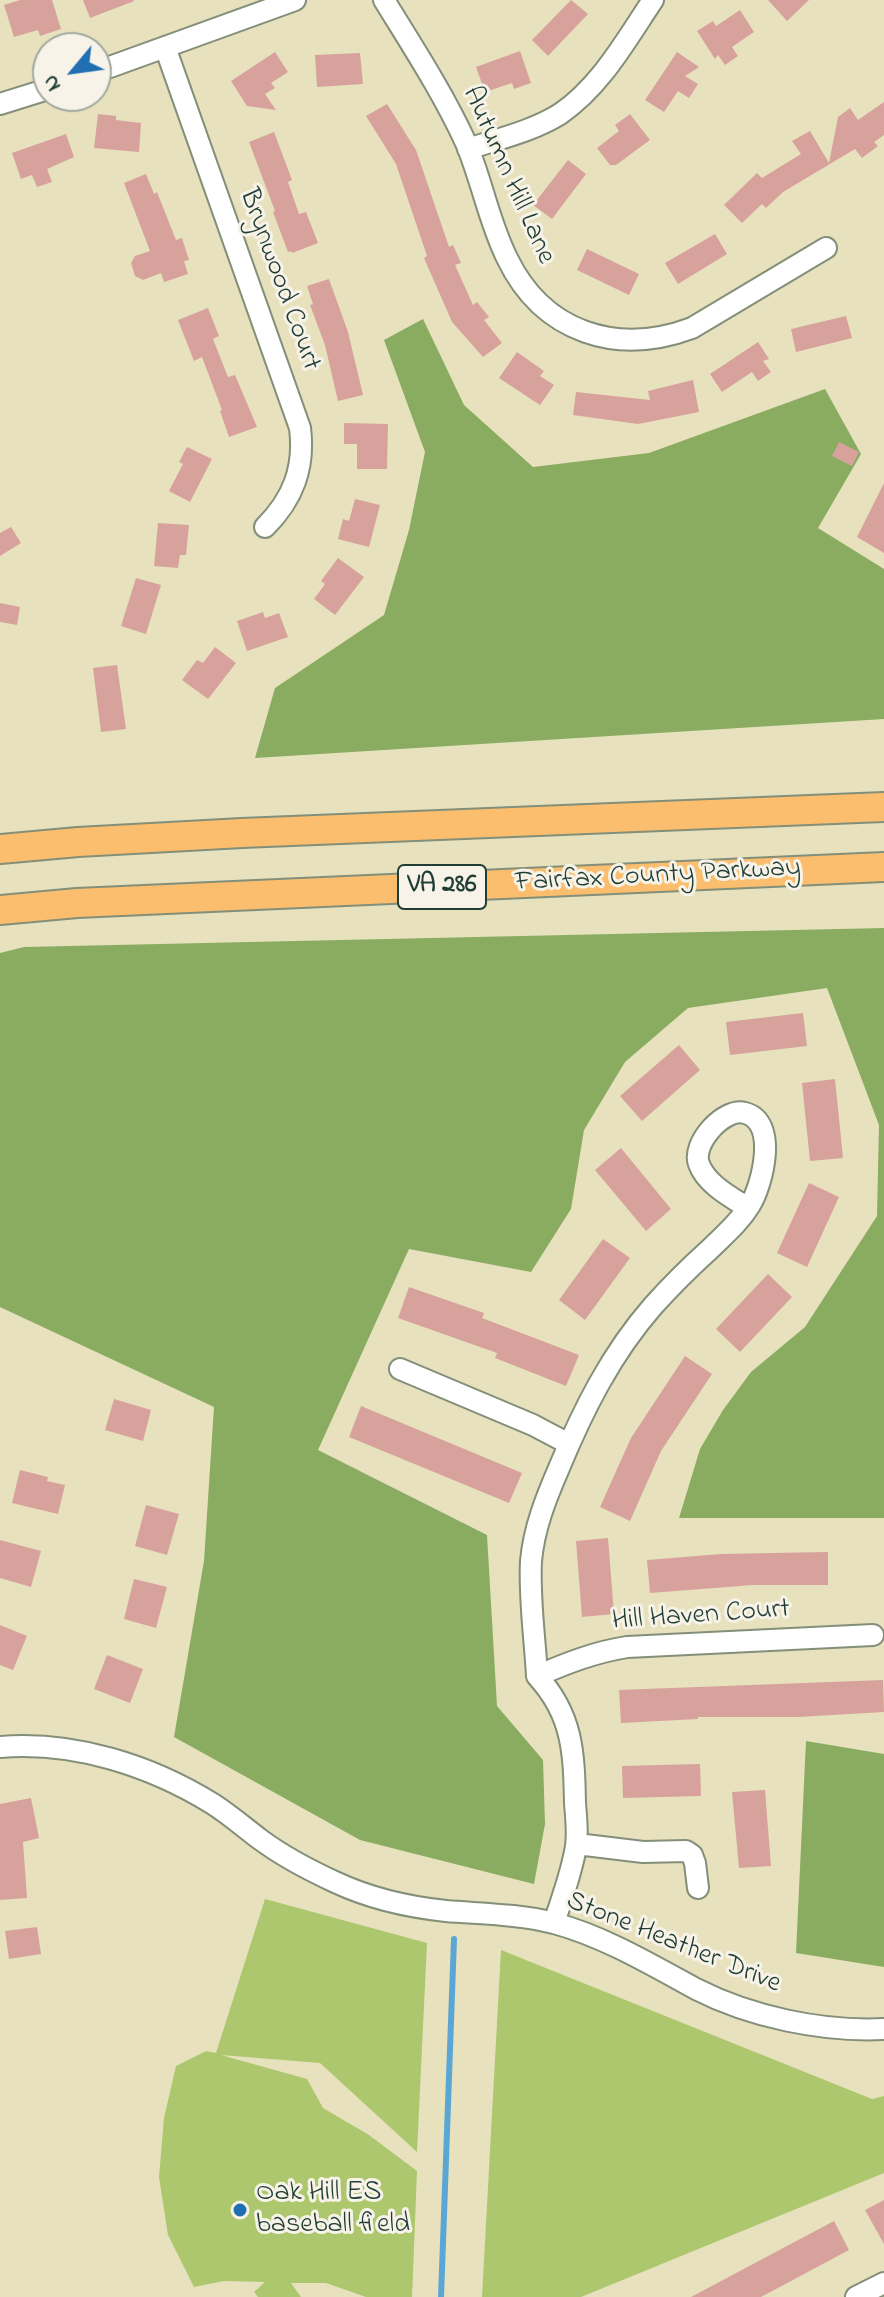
<!DOCTYPE html>
<html>
<head>
<meta charset="utf-8">
<style>
  body { margin:0 }
  #map { position:relative; width:884px; height:2297px; overflow:hidden; background:#e7e1be; font-family:"Indie Flower",sans-serif }
  canvas { display:block }
  .north { position:absolute; left:32px; top:32px; width:80px; height:80px; box-sizing:border-box; background:#f7f3e8; border:2px solid #a1aaa0; border-radius:50%; rotate:241deg; font-size:22px; font-weight:700; line-height:32px; text-align:center; color:#1f3d34 }
  .north::after { content:''; display:block; margin:auto; width:28px; height:36px; background:#1f6fb2; clip-path:polygon(50% 0,100% 100%,50% 72%,0 100%) }
</style>
</head>
<body>
<div id="map">
<canvas width="884" height="2297"></canvas>
<div class="north">N</div>
</div>
<script>
const c = document.querySelector('canvas').getContext('2d');
c.lineJoin = 'round';
function fill(path, color) { c.fillStyle = color; c.fill(path, 'evenodd'); }
function strokePath(path, color, width, dash) { c.strokeStyle = color; c.lineWidth = width; c.lineCap = dash ? 'butt' : 'round'; c.setLineDash(dash || []); c.stroke(path); }
function write(font, color, halo, rows, align = 'center') {
  c.font = font + ' "Indie Flower",sans-serif'; c.lineWidth = 6; c.setLineDash([]); c.textBaseline = 'middle'; c.strokeStyle = halo; c.fillStyle = color; for (const [text, x, y, turn = 0] of rows) {
    c.save(); c.translate(x, y); c.rotate((+turn || 0) * Math.PI / 180); c.textAlign = isNaN(turn) ? turn : align; if (halo) c.strokeText(text, 0, 0); c.fillText(text, 0, 0); c.restore();
  }
}
fill(new Path2D(`
  M265 1899 427 1943 417 2152 320 2063 221 2055 307 2079 323 2108 369 2135 417 2171 412 2297H366L326 2283H291L301 2297H258L254 2292 265 2282 224 2281 194 2287 168 2235 159 2177 164 2118 176 2066 206 2051 216 2053Z
  M501 1950 872 2099 884 2096V2173L581 2297H482Z`), '#acc76d');
fill(new Path2D(`
  M423 319 464 405 533 467 649 453 825 389 861 454 818 528 884 569V719L255 758 275 688 384 615 409 530 425 452 384 340Z
  M884 928V1518H679L700 1449 723 1410 751 1372 805 1327 877 1216 879 1125 827 988 688 1008 625 1062 584 1130 571 1209 531 1272 409 1249 318 1450 487 1535 497 1706 543 1760 545 1824 534 1884 360 1840 174 1737 204 1561 214 1407 0 1307V953L24 947Z
  M806 1741 884 1754V1967L796 1953Z`), '#89ac60');
strokePath(new Path2D(`
  M441 2297 454 1939`), '#5aa7d3', 6);
fill(new Path2D(`
  M20 0H52L61 29 40 36 38 30 14 37 4 5Z
  M83 0H133L134 1 90 18Z
  M571 0 588 14 548 56 532 40Z
  M768 0H809L787 21Z
  M740 10 754 32 732 47 738 56 725 65 718 55 715 59 697 31 713 21 716 26Z
  M520 51 531 83 514 89 512 83 485 92 476 67Z
  M275 52 288 72 271 83 275 88 265 94 276 110 247 106 231 81Z
  M677 52 699 67 685 76 698 84 689 98 678 91 664 112 645 100Z
  M360 53 363 84 317 87 315 55Z
  M884 102V135L874 142 878 146 862 158 855 149 783 192 766 208 762 204 742 223 724 205 757 173 762 178 801 154 792 141 810 131 829 163 838 117 850 108 858 120Z
  M387 104 416 150 449 247 453 245 461 263 455 265 473 305 477 302 489 317 484 320 502 343 483 357 452 322 424 258 427 256 396 164 366 116Z
  M98 114 116 116V120L141 123 139 152 94 148Z
  M630 114 650 140 616 165H610L597 148 619 131 615 125Z
  M274 132 292 180 288 182 299 214 306 212 318 243 292 253 291 251 288 252 273 212 275 211 249 142Z
  M66 134 74 157 47 169 52 182 37 187 32 175 21 179 12 153Z
  M568 160 586 174 552 219 533 205Z
  M146 174 154 194 157 192 176 240 182 238 189 260 184 261 188 274 164 282 161 273 143 280 135 276 131 263 135 256 150 251 124 183Z
  M715 234 727 254 678 284 665 263Z
  M587 249 639 274 629 295 577 270Z
  M329 279 348 332 363 395 338 401 325 345 310 305 313 304 307 286Z
  M208 308 219 336 213 339 228 377 235 375 257 427 229 437 220 411 222 410 202 357 194 361 178 320Z
  M846 316 852 338 796 352 791 329Z
  M758 342 769 359 763 361 771 372 758 381 752 372 722 392 710 374Z
  M517 352 544 371 540 376 554 385 540 405 499 378Z
  M693 380 699 412 638 424 573 415 576 392 650 400 648 391Z
  M344 423 388 424 387 469H357V444H344Z
  M839 442 859 452 852 466 832 456Z
  M187 447 212 459 190 502 169 491 183 464 179 462Z
  M884 483V553L857 537Z
  M355 499 380 505 369 547 338 539 343 519 349 521Z
  M158 523 189 525 186 555H180L178 568 154 566Z
  M11 527 21 543 0 556V533Z
  M338 558 364 577 335 615 314 599 325 584 321 581Z
  M136 578 161 585 146 634 121 626Z
  M0 603 20 607 17 625 0 622Z
  M263 612 265 618 279 613 288 637 247 651 237 621Z
  M215 647 236 663 208 699 182 680 197 660 203 663Z
  M117 665 126 729 101 732 93 668Z
  M803 1013 807 1046 730 1055 726 1022Z
  M679 1045 700 1070 642 1121 620 1096Z
  M835 1079 843 1158 810 1161 802 1083Z
  M621 1148 671 1209 646 1231 595 1170Z
  M809 1183 839 1197 807 1267 777 1253Z
  M603 1239 630 1258 585 1320 559 1300Z
  M768 1274 792 1297 740 1352 716 1329Z
  M409 1287 484 1313 482 1318 579 1355 566 1386 495 1358 497 1353 398 1318Z
  M685 1356 712 1374 661 1451 630 1521 600 1507 631 1438Z
  M114 1399 151 1410 143 1441 105 1430Z
  M361 1406 522 1473 509 1503 349 1437Z
  M20 1470 48 1477 47 1481 65 1485 58 1514 12 1503Z
  M146 1505 179 1514 167 1555 135 1546Z
  M608 1538 614 1614 582 1617 576 1541Z
  M0 1540 41 1551 31 1587 0 1578Z
  M828 1552V1585H753L650 1593 647 1560 721 1554Z
  M134 1579 167 1587 156 1628 124 1619Z
  M0 1625 27 1636 13 1670 0 1665Z
  M107 1655 143 1669 130 1703 94 1689Z
  M883 1680 884 1712 798 1717H698V1719L621 1723 619 1690Z
  M700 1764 701 1796 623 1798 622 1766Z
  M765 1790 771 1866 739 1868 732 1792Z
  M31 1798 39 1838 23 1842 27 1898 0 1900V1804Z
  M37 1927 41 1954 9 1959 5 1931Z
  M884 2200V2244L865 2210Z
  M834 2221 849 2250 761 2297H691Z`), '#d8a29c');
const minor = new Path2D(`
  M384 0C413 47 443 93 466 143 482 181 489 222 507 258 543 333 617 356 692 328L826 248
  M165 47 300 428C305 468 293 499 265 527
  M96 72 295 0
  M0 104 48 89
  M468 149C498 139 533 131 560 114 601 86 626 40 653 0
  M400 1369 533 1425 569 1444
  M537 1676C567 1663 595 1652 627 1647L873 1635
  M0 1747C74 1741 150 1765 213 1804 230 1815 245 1828 261 1840 284 1857 309 1870 335 1882 369 1898 408 1907 446 1911 482 1914 518 1914 554 1923 605 1937 650 1964 696 1989 751 2017 822 2032 884 2029
  M577 1844 643 1852 686 1851 692 1855 695 1863 698 1888
  M554 1923C562 1898 572 1872 576 1846 578 1832 576 1817 575 1803 574 1753 573 1715 537 1676 535 1639 529 1599 531 1561 534 1528 546 1498 559 1468 583 1410 611 1354 653 1306 671 1286 689 1268 709 1250 723 1236 739 1223 750 1205 762 1186 779 1122 745 1113 724 1107 691 1144 699 1164 706 1184 731 1197 748 1208
  M856 2297 884 2283`);
const highway = new Path2D(`
  M0 849 78 842 242 833 884 807
  M0 910 77 903 884 867`);
strokePath(minor, '#838f79', 24);
strokePath(highway, '#838f79', 32);
strokePath(minor, '#fff', 20);
strokePath(highway, '#fbbe6e', 28);
for (const [x, y, r, color] of [
  [240,2210,8,"#1f6fb2"]
]) { const dot = new Path2D(); dot.arc(x, y, r, 0, 2 * Math.PI); c.fillStyle = color; c.fill(dot); strokePath(dot, '#f7f3e8', 3); }
for (const [x, y, w] of [
  [442,887,88]
]) { const box = new Path2D(); box.roundRect(x - w / 2, y - 22, w, 44, 6); c.fillStyle = '#f7f3e8'; c.fill(box); strokePath(box, '#1f3d34', 2); }
write('bold 26px', '#1f3d34', null, [
  ["VA 286",442,887]
]);
write('28px', '#1f3d34', '#f7f3e8', [
  ["Autumn Hill Lane",507,176,66],
  ["Brynwood Court",278,280,70],
  ["Fairfax County Parkway",658,877,-3],
  ["Hill Haven Court",701,1617,-4],
  ["Stone Heather Drive",673,1944,22]
]);
write('28px', '#1f3d34', '#f7f3e8', [
  ["Oak Hill ES",256,2194],
  ["baseball field",256,2226]
], 'left');
</script>
</body>
</html>
